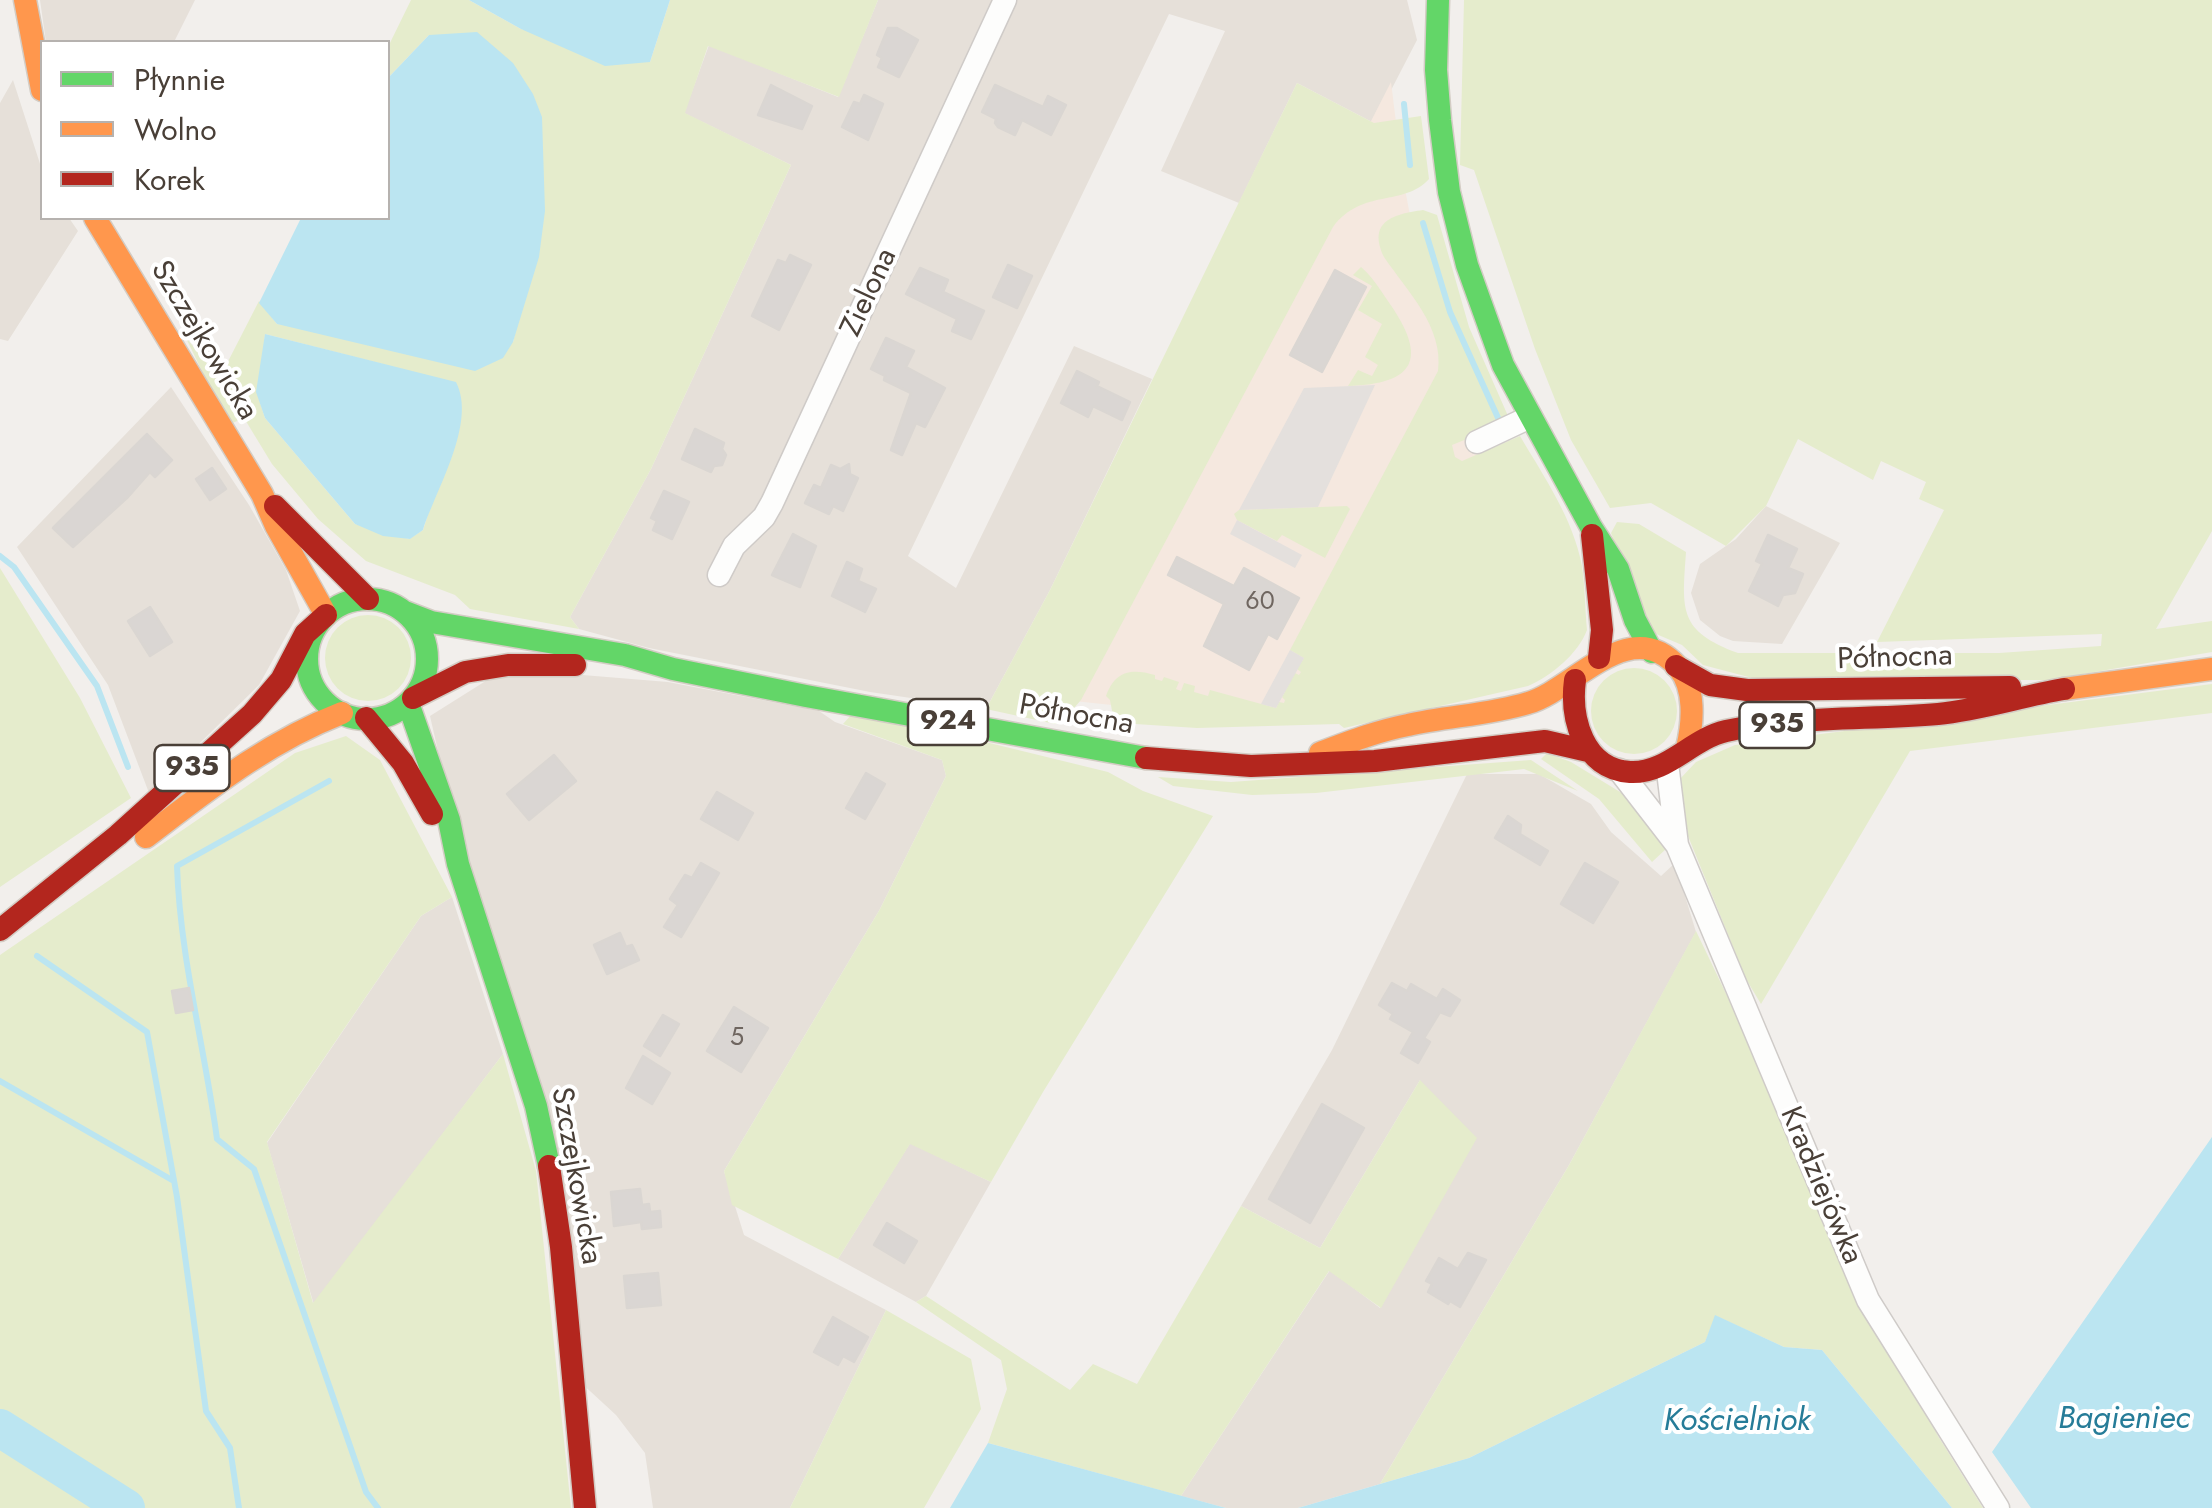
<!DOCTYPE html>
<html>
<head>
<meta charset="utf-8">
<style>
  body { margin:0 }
  #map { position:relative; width:2212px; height:1508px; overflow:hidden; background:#f2efec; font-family:Jost,sans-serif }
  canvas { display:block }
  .legend { position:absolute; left:40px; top:40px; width:350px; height:180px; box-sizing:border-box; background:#fff; border:2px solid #b6b2af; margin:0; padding:12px 18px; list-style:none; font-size:30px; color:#493f37 }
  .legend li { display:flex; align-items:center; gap:20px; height:50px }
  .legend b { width:50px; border:2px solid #b6b2af }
</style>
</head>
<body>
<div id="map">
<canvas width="2212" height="1508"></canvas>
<ul class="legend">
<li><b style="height:12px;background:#63d668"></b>Płynnie</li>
<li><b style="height:12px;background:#ff974d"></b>Wolno</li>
<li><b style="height:12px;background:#b3261e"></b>Korek</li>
</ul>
</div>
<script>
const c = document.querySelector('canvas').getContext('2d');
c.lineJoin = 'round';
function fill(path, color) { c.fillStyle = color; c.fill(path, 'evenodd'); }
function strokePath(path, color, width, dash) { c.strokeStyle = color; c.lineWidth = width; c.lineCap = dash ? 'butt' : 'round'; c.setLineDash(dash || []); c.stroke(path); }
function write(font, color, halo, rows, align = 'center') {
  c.font = font + ' Jost,sans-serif'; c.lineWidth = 8; c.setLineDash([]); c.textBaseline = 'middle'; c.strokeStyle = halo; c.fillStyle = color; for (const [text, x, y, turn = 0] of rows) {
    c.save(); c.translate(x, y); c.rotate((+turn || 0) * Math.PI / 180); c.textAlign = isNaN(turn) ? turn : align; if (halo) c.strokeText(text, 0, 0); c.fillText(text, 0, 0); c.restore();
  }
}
fill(new Path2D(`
  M40 0H195L174 42H46Z
  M878 0H1407L1417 40 1374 123 1297 83 1239 203 1161 171 1225 31 1169 14 908 556 956 588 1074 346 1152 379 1050 590 986 709 870 692 649 648 579 629 570 617 651 469 791 165 684 113 709 45 838 97Z
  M13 80 42 170V218H69L78 231 8 341 0 339V103Z
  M171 387 249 505 286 570 300 611 259 685 149 793 108 685 17 547Z
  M1766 506 1840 543 1782 644 1733 641 1720 636 1700 620 1691 593 1700 564 1736 539Z
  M546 672 668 682 819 711 835 722 942 760 946 776 880 909 724 1171 744 1235 886 1310 790 1508H653L645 1453 616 1415 578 1380 538 1105 452 812 430 716 492 677Z
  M1467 774H1539L1591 804 1611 832 1661 876 1675 863 1696 932 1569 1165 1380 1484 1298 1508H1226L1181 1496 1330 1270 1380 1308 1420 1080 1320 1248 1241 1206 1332 1050Z
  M452 897 503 1054 314 1305 267 1143 421 916Z
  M910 1143 991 1182 926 1296 916 1302 838 1259Z`), '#e6e0d9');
fill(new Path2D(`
  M1391 82 1403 179 1414 236 1494 438 1346 696 1284 713 1159 710 1074 701Z`), '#f5e8df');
fill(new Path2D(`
  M411 0H469L521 29 650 62 670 0H878L839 97 708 46 685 113 791 165 651 469 570 617 579 629 470 609 455 595 366 561 318 519 272 464 244 418 228 425 185 336 219 379 259 301 277 324 513 342 521 309 429 35 388 78V47ZM265 334 456 383 435 492 423 530 409 539 355 524 265 418 259 399Z
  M1464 0H2212V531L2156 629 2212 621V652L2048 680H1760L1703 665 1682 645 1649 631 1611 533 1617 522 1639 524 1686 552C1682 610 1678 631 1738 653H1999L2101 646 2102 634 1877 642 1944 510 1919 499 1926 482 1881 461 1873 480 1798 439 1766 506 1726 546 1651 503 1610 508 1571 440 1535 349 1474 170 1460 165Z
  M1297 83 1374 123 1421 116 1429 179C1404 207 1362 188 1333 227L1081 700 1062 722 1055 724 986 709 1050 590Z
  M1423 210 1437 215 1469 327 1508 416 1504 424 1452 445 1455 457 1462 461 1520 436C1544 477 1573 518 1582 566 1585 587 1585 609 1587 630 1578 654 1551 676 1528 686L1344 728 1339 724 1197 728 1120 723 1113 716 1110 700 1106 696C1115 671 1131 668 1155 675V679L1162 681 1164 677 1179 682 1176 689 1181 691 1184 683 1195 686 1194 692 1208 696 1210 690 1276 708 1279 702 1284 703 1285 700 1282 697 1295 673 1299 675 1301 672 1297 669 1304 658 1290 650 1438 371C1444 327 1407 291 1384 257 1367 221 1394 214 1423 210Z
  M1361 267C1372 276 1381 291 1390 304 1428 359 1415 384 1348 386L1358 370 1372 376 1378 365 1365 357 1382 324 1358 310 1372 286 1353 275Z
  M1347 506 1350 509 1325 558 1282 535 1277 541 1237 520 1234 514 1239 510Z
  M0 568 80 698 131 798 0 887Z
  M325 658a43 43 0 1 1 86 0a43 43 0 1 1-86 0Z
  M1591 711a43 43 0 1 1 86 0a43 43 0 1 1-86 0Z
  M2212 684V713L1910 751 1761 1004 1746 979 1688 836 1679 780 1696 762 1735 745Z
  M851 715 965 737 1108 772 1143 791 1213 816 1043 1092 991 1182 910 1144 838 1259 732 1205 724 1171 880 909 946 776 942 760 843 724Z
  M346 736 380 760 452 897 421 916 267 1142 313 1303 503 1054 536 1171 571 1508H0V955L295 753Z
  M1547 753 1571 762 1625 795 1666 849 1652 862 1599 799 1541 759Z
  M1531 760 1578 791 1524 769 1316 793 1252 795 1173 786 1158 777 1231 782Z
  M1696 931 1938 1436 1983 1508H1952L1822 1350 1784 1347 1716 1316 1705 1342 1469 1458 1380 1484 1569 1165Z
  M1420 1080 1477 1138 1381 1308 1329 1271 1181 1496 988 1443 1007 1389 1001 1360 916 1302 926 1296 1070 1390 1093 1364 1137 1384 1241 1206 1320 1248Z
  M886 1310 971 1359 981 1409 924 1508H790Z`), '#e5eccc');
fill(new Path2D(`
  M1375 385 1318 507 1239 510 1304 388Z
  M1237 520 1302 555 1295 568 1230 534Z
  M1290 650 1304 658 1276 708 1261 704Z`), '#e4e0dd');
fill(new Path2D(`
  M469 0H670L650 62 605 66 521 29Z
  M477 32 513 63 533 94 542 117 545 211 539 257 513 342 503 358 475 371 277 324 259 303 301 218H388V78L429 35Z
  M265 334 456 382C477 423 436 489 423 530L410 539 383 536 355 524 265 418 256 392Z
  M2212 1137V1508H2031L1992 1452Z
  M1715 1315 1784 1347 1822 1350 1952 1508H1298L1469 1458 1705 1342Z
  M988 1443 1226 1508H950Z`), '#bbe5f1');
strokePath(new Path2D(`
  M1404 104 1410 165
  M1423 223 1450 312 1499 420
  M0 556 14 567 97 686 128 767
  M329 781 177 866C180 958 205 1049 217 1139L254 1169 366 1492 378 1508
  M37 956 147 1032 177 1197 206 1411 230 1448 239 1508
  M0 1081 172 1180`), '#bbe5f1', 6);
strokePath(new Path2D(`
  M0 1428 126 1508`), '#bbe5f1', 38);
const building = new Path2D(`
  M888 28H897L918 40 899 77 878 67 882 58 877 55Z
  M771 85 812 106 802 129 758 115Z
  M995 85 1043 107 1048 96 1066 105 1051 135 1022 120 1015 135 998 127 995 123 996 119 982 112Z
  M864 95 883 104 868 140 842 127 854 102 860 104Z
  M790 255 811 265 779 330 752 316 778 260 786 263Z
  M1008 265 1032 276 1017 308 993 297Z
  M920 268 948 280 943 292 984 311 971 339 952 331 957 319 906 294Z
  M1335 270 1366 287 1322 372 1290 355Z
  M886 338 914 351 906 367 945 388 925 427 916 423 902 455 891 450 911 393 884 380 885 376 871 369Z
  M1077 371 1099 382 1097 386 1130 402 1122 420 1093 406 1088 417 1061 403Z
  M695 429 724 443 722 449 726 455 722 465 714 466 711 472 682 459Z
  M147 434 172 460 155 477 150 472 128 497 73 547 53 528Z
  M849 464 850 474 858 478 843 511 833 506 829 514 805 503 814 485 821 488 831 465 840 469Z
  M212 468 226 489 210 500 196 479Z
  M664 491 689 502 672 539 653 530 657 521 651 518Z
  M793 534 816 546 800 587 772 575Z
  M1768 535 1797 549 1788 568 1803 574 1795 593 1783 595 1778 606 1749 591 1762 564 1756 561Z
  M1177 557 1234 586 1244 568 1299 598 1277 639 1268 634 1249 670 1204 646 1224 604 1168 575Z
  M847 562 862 569 858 581 876 589 865 612 832 596Z
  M150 607 172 642 150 656 128 621Z
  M554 755 576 781 529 820 507 794Z
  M866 773 885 784 865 819 846 808Z
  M717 792 753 813 738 840 701 819Z
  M1508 816 1521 825 1520 834 1548 851 1540 865 1495 838Z
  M701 863 719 873 681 937 664 927 678 905 670 899 685 875 692 878Z
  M1585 863 1618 882 1593 923 1561 904Z
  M620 933 626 947 632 945 639 960 607 974 594 945Z
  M1392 983 1407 991 1411 984 1437 999 1443 989 1460 1000 1450 1016 1440 1012 1424 1038 1430 1042 1418 1063 1401 1053 1413 1032 1390 1019 1393 1014 1379 1005Z
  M189 988 193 1010 176 1013 172 991Z
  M734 1007 768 1028 741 1072 707 1051Z
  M663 1015 679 1024 660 1056 644 1046Z
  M643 1056 670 1073 652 1104 626 1088Z
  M1322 1104 1364 1128 1310 1223 1269 1199Z
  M640 1189 642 1205 649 1204 650 1212 660 1211 661 1227 642 1229 641 1222 614 1226 611 1192Z
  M887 1223 917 1241 904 1263 874 1245Z
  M1468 1253 1486 1260 1460 1307 1450 1301 1448 1304 1428 1292 1432 1284 1426 1281 1439 1258 1458 1269Z
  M658 1273 661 1305 627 1308 624 1276Z
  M833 1317 868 1337 854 1362 843 1356 838 1365 814 1352Z`);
fill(building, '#dad6d3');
strokePath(building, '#dad6d2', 2.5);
const street = new Path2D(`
  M1477 442 1530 417
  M719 575 734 546 764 517 772 503 1005 0
  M1667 763 1677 845 1868 1300 1998 1508
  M1619 770 1677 845`);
const fast = new Path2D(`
  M1438 0 1436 70 1440 120 1449 192 1467 265 1503 365 1591 527 1618 569 1635 620 1652 652
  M307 659a60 60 0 1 1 120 0a60 60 0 1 1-120 0Z
  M405 612 431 622 625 655 673 669 806 696 1146 758
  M408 703 449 820 458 864 536 1106 549 1166`);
const slow = new Path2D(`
  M25 0 42 90
  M95 218 262 494 276 526 326 615
  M2064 689 2212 669
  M1320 753C1349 742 1377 731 1408 725 1447 716 1489 715 1528 703 1574 690 1629 613 1678 667 1696 688 1693 723 1687 748
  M146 837C209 789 267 742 342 713`);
const jam = new Path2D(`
  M275 506 368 599
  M1592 535 1602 630 1599 658
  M1676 666 1710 685 1747 690 2010 687
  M1575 680C1570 718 1583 769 1630 772 1667 774 1691 739 1726 731 1794 716 1868 720 1938 714 1980 710 2022 696 2064 689
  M413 698 465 672 508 665H575
  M366 718 403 763 432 814
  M1146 758 1251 766 1375 761 1545 741 1588 751
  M0 930 118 835 252 714 281 680 305 634 326 615
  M549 1166 561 1247 585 1508`);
strokePath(street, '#cfcbc8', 25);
strokePath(fast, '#d3ccc4', 25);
strokePath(slow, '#d3ccc4', 25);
strokePath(jam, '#d3ccc4', 25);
strokePath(street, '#fdfdfc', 22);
strokePath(fast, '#63d668', 22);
strokePath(slow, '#ff974d', 22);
strokePath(jam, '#b3261e', 22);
write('25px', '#6f6660', null, [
  ["60",1260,603],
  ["5",737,1039]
]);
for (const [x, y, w] of [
  [948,722,80],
  [1777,725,75],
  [192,768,75]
]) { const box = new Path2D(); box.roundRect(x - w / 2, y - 23, w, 46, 8); c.fillStyle = '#fff'; c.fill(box); strokePath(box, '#493f37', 2.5); }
write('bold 28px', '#493f37', null, [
  ["924",948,722],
  ["935",1777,725],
  ["935",192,768]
]);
write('30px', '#493f37', '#fff', [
  ["Zielona",870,293,-65],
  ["Szczejkowicka",203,341,59],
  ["Północna",1895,659,-2],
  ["Północna",1076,716,10],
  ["Szczejkowicka",575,1176,80],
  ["Kradziejówka",1820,1186,67]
]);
write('italic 32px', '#267c98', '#fff', [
  ["Bagieniec",2124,1420],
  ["Kościelniok",1737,1422]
]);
</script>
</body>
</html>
